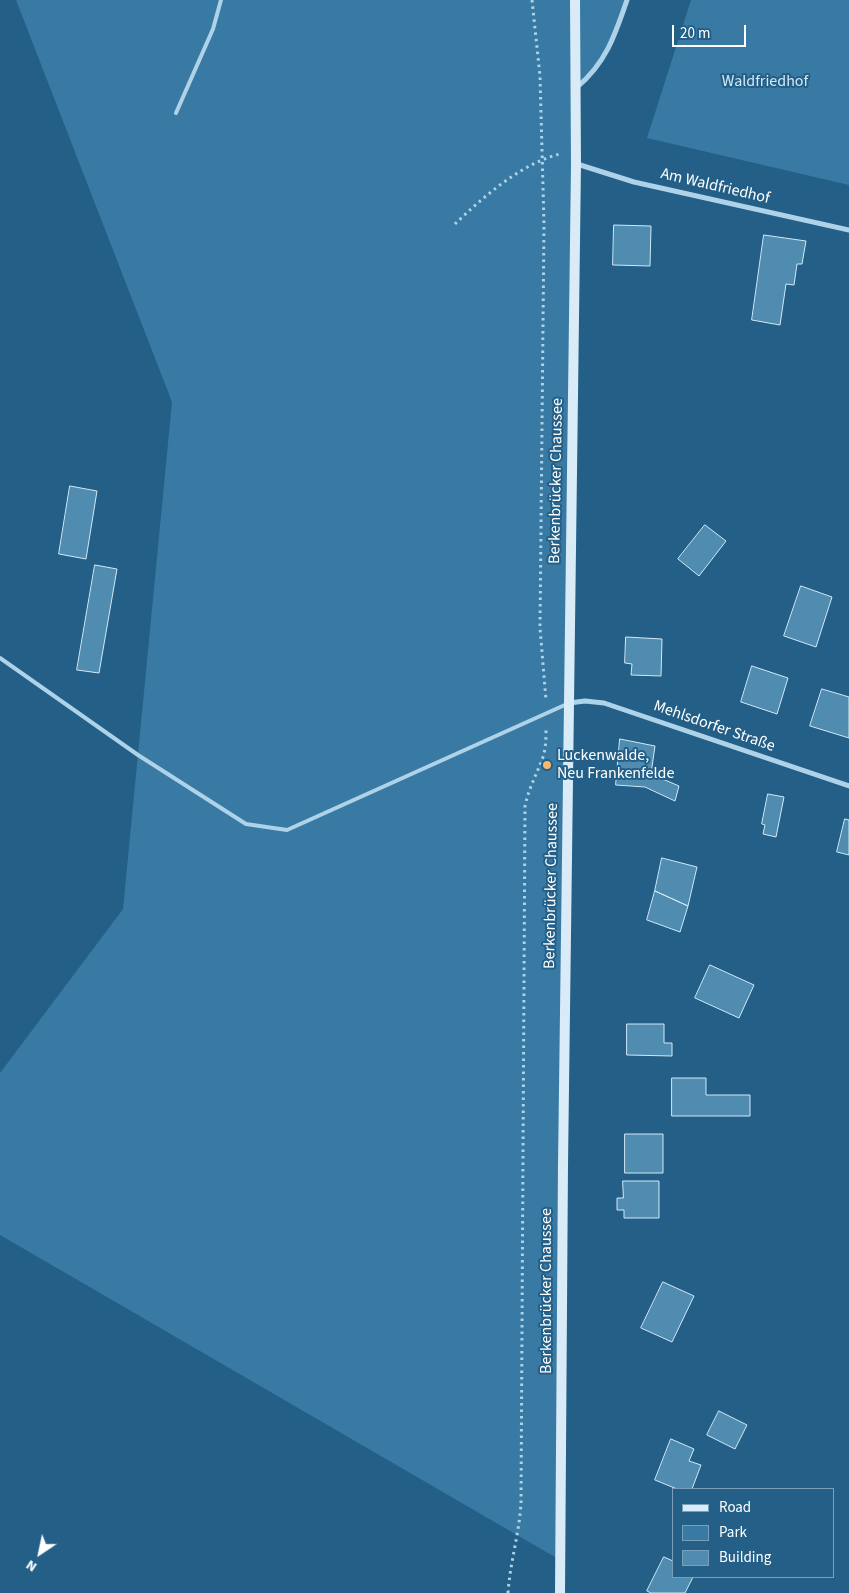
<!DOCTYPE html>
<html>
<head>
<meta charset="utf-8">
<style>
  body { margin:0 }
  #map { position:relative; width:849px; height:1593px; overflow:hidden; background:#235f87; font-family:"Source Sans 3",sans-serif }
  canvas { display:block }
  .legend { position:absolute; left:672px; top:1488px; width:162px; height:90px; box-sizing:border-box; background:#235f87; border:1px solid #7b9fb7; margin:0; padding:6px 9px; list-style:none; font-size:15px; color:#fff }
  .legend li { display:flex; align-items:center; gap:10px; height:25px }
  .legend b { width:25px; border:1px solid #7b9fb7 }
  .north { position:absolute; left:15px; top:1528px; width:50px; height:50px; -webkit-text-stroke:4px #235f87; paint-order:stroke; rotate:214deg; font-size:14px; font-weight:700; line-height:20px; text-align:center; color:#fff }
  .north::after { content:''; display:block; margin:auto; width:18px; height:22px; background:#fff; clip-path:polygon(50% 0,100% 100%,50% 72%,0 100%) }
  .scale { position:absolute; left:672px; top:25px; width:74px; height:22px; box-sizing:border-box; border:2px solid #fff; border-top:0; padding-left:6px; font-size:15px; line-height:18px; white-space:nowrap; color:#fff; -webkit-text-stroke:4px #235f87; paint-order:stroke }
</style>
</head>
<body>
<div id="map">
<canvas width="849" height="1593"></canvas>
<ul class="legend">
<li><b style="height:6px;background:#d9ebf7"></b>Road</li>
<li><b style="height:14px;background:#387aa3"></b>Park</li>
<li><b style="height:14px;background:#508bb0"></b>Building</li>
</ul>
<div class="north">N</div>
<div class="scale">20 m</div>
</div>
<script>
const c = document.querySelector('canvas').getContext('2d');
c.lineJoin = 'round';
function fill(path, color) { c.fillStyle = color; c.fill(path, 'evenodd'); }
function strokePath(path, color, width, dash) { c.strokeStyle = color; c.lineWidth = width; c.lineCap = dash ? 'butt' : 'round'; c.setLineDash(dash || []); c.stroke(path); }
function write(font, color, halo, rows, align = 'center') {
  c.font = font + ' "Source Sans 3",sans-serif'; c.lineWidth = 4; c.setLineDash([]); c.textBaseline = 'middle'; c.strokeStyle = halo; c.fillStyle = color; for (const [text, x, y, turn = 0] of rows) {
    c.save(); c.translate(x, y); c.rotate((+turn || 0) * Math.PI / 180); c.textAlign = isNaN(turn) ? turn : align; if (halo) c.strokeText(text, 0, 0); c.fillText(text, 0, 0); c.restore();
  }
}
fill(new Path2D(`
  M16 0H627L603 59 575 89 560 1560 0 1235V1073L123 909 172 402Z
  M691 0H849V185L647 138Z`), '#387aa3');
const building = new Path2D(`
  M614 225 651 226 650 266 613 265Z
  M764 235 806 241 802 264H797L794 285 786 284 780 325 752 320Z
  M70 486 97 491 86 559 59 554Z
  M705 525 726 541 699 576 678 559Z
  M95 565 117 569 99 673 77 670Z
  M801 586 832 597 816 647 784 636Z
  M626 637 662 639 661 676 631 675 632 664 625 663Z
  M752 666 788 678 777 714 741 702Z
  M822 689 849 697V738L810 726Z
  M620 739 655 746 651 774 679 786 675 801 645 787 616 785Z
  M768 794 784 797 776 837 763 834 765 825 762 824Z
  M845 819 849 820V855L837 852Z
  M662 858 697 867 688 906 655 891Z
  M655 891 688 906 680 932 647 920Z
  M710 965 754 985 739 1018 695 998Z
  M627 1024H664V1043H672V1056L627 1055Z
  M672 1078H706V1095H750V1116H672Z
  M625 1134H663V1173H625Z
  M623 1181H659V1218H624V1210H617V1198H623Z
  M663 1282 694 1296 672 1342 641 1328Z
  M719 1411 747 1425 735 1449 707 1435Z
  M671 1439 694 1449 689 1461 701 1465 692 1489H677L655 1480Z
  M664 1557 673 1561V1577H693L685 1593H651L647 1591Z`);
fill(building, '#508bb0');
strokePath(building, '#d2e9f7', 1);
strokePath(new Path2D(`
  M532 0 540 76 544 224 540 628 546 700
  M455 224C483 197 522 163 560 154
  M508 1593C510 1563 519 1534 521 1504L525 806C529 787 537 774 543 757 546 747 546 738 546 728`), '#aed3e9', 3, [2.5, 4]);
strokePath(new Path2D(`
  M176 113 213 29 221 0
  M0 658 138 755 246 824 287 830 567 704`), '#aed3e9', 4);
strokePath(new Path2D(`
  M577 87C606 63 615 35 627 0
  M577 164 634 182 849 230
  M569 703 585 701 604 703 849 786`), '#aed3e9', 5);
strokePath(new Path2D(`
  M560 1593 563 1164 576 164 575 0`), '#d9ebf7', 10);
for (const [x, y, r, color] of [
  [547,765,5,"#f4b871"]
]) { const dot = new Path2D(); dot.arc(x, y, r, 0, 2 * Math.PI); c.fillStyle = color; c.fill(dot); strokePath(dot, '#235f87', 2); }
write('16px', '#d2e9f7', '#235f87', [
  ["Waldfriedhof",765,82]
]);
write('16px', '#fff', '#235f87', [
  ["Am Waldfriedhof",715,187,13],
  ["Berkenbrücker Chaussee",557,481,-89],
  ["Mehlsdorfer Straße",714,727,19],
  ["Berkenbrücker Chaussee",552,886,-89],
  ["Berkenbrücker Chaussee",547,1291,-90]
]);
write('16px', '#fff', '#235f87', [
  ["Luckenwalde,",557,756],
  ["Neu Frankenfelde",557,774]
], 'left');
</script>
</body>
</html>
